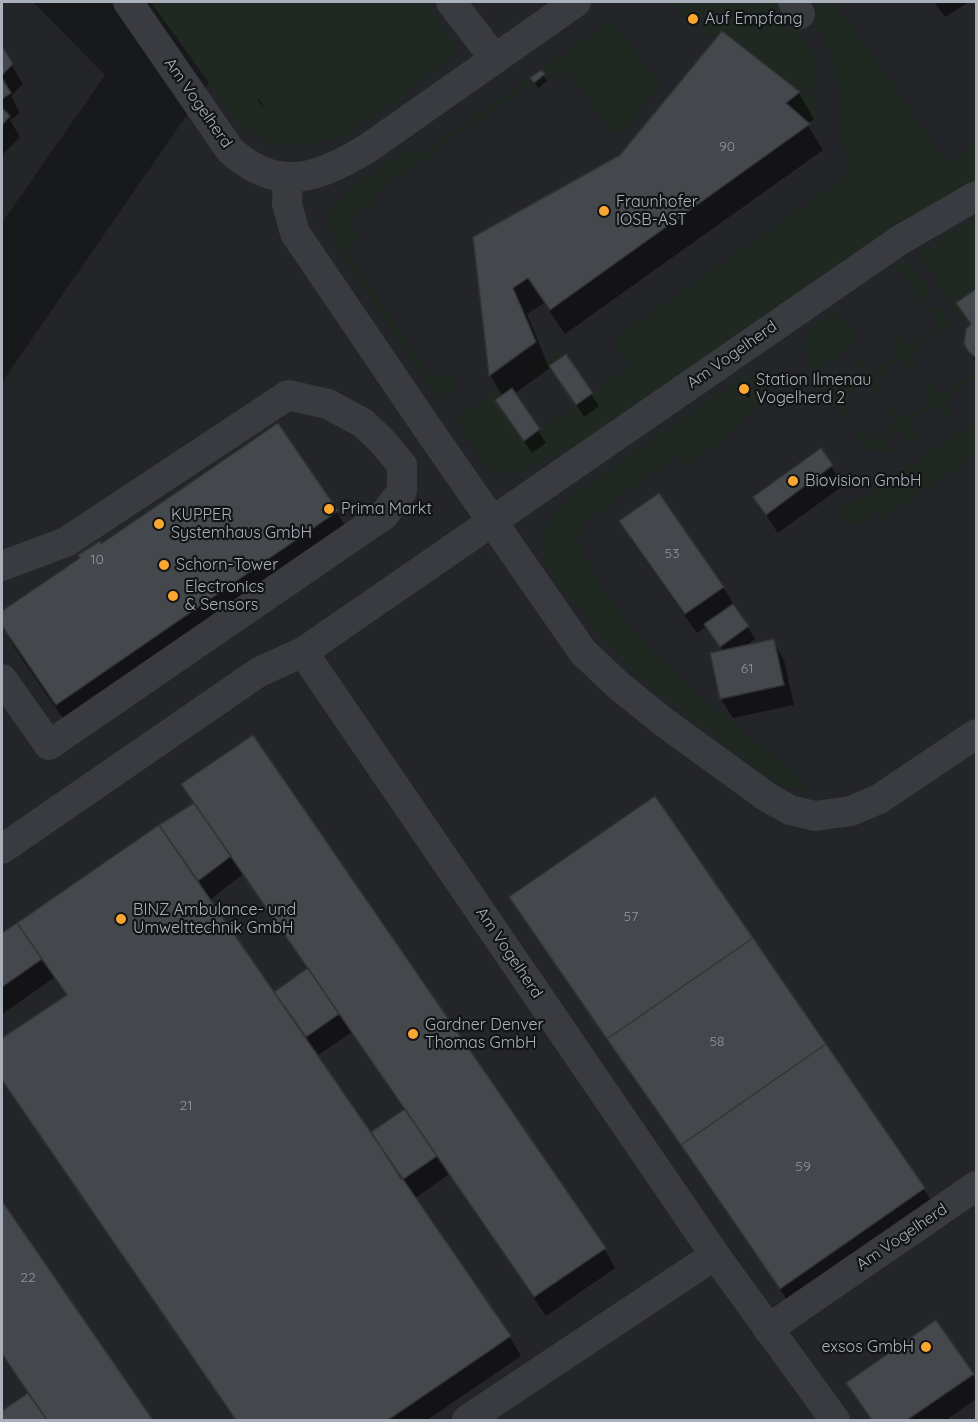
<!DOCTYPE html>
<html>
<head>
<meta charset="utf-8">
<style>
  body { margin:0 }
  #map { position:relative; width:978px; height:1422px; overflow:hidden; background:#18191b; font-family:Quicksand,sans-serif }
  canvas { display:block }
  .frame { position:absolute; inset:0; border:3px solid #aab1bb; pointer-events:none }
</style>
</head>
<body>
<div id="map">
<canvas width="978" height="1422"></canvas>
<div class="frame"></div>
</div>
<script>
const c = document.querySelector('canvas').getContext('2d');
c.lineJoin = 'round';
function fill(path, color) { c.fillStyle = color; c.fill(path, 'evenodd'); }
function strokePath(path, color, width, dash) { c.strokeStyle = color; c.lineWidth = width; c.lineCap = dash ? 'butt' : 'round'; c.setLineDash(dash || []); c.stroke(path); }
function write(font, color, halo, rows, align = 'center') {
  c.font = font + ' Quicksand,sans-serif'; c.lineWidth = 4.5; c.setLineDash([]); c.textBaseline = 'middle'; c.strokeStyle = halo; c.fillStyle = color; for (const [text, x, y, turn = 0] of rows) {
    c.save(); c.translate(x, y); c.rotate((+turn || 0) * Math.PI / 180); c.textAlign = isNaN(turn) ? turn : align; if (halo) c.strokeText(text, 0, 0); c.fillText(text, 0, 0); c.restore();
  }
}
fill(new Path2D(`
  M2 2H33L105 75 2 223Z
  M265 2H976V1420H2V382Z`), '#242528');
fill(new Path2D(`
  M151 2H424L458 49 408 92 348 134 302 145 272 143 246 129 230 112Z
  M668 2H778L812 51 817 80 800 92 723 31 715 39Z
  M823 2H835L947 163 976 142V183L569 455 563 448C544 458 509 485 489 467 476 456 466 435 457 420L460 417 506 384 512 388 524 441 630 367 611 340 849 175 841 131 834 59 815 23 820 7Z
  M612 19 661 87 626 127 614 136 568 70 552 79 544 68Z
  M528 78 532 84 376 192 380 199 347 221 359 238 343 250 433 377 436 378 446 372H453L460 383 448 393 443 391 442 396 438 398 335 245C329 223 326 209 344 193L402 152H423Z
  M817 86V124L791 103Z
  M976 218V289L957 303 966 317 962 320 918 253Z
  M907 260 933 295 923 302 897 267Z
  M937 304 951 323 910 353 917 364 910 369 902 358 874 379 881 389 876 393 867 381 845 398 852 408 842 416 821 389 831 381 841 393 863 376 856 365 862 360 871 373 900 352 893 342 899 337 907 347 938 324 928 310Z
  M838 310 860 340 822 368 810 369C803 355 803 345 806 329Z
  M561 350 566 354 535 375 532 373V371Z
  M765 371 772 379 769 391 720 442 685 466 677 456 584 522 577 538 606 595 652 653 745 734 799 775 808 792 783 788 635 676 550 575 540 543 553 512 580 490 747 374Z
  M973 372 976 378 945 401 955 415 947 420 936 405 908 424 919 440 912 445 900 428 884 440 892 452C877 453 863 450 854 437L865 429 873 440 896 424 889 413 895 408 904 420 932 400 925 388 932 383 941 395Z
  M976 421V456L882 519 877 512 855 527 837 510 873 491Z`), '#202921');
fill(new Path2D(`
  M934 2H967V3L945 17Z
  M723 33 799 93 814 119 807 124 823 150 565 334 544 303 527 314 549 368 565 356 599 406 584 417 551 367 514 394 546 443 532 453 505 413 503 397 490 375 475 238 621 157Z
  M2 48 23 84 11 96 20 113 10 120 20 137 2 155Z
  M541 72 547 81 538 88 532 78Z
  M257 97 261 102 264 108 260 104Z
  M976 291V363L965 343 972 326 958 304Z
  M746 387 751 396 747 398 741 390Z
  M277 425 337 512 358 548 78 740 17 652 2 625V613Z
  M821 450 843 486 778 533 755 498Z
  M621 521 723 587 755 639 745 647 773 641 784 660 794 705 733 718 721 699 712 654 724 652 707 626 697 633 632 541Z
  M183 784 604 1248 615 1268 546 1316 449 1174 414 1199 510 1337 521 1356 427 1420H236L2 1080V1040L67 996 54 978 2 1014V935L195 804ZM243 874 309 970 273 994 210 900ZM352 1032 405 1111 370 1134 317 1056Z
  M511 897 924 1189 935 1208 792 1307 522 916Z
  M2 1204 151 1420H2V1413L29 1394 2 1355Z
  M973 1375 976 1382V1399L946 1420H872L848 1383Z`), '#0007');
const building = new Path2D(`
  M722 31 800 92 786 103 810 124 550 310 528 278 513 288 536 342 489 376 473 237 620 155Z
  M2 46 13 64 2 75Z
  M541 70 545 74 534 83 530 78Z
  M2 78 11 93 2 99Z
  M2 108 10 116 2 125Z
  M976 289V358L968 351 964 344 966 329 971 324 956 303Z
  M566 354 593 393 576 405 549 366Z
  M746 385 749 389 742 393 739 389Z
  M512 388 540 429 524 441 495 400Z
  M278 423 338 511 56 705 2 626V611L80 558 78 555 100 541 101 544Z
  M821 448 833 465 766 515 753 497Z
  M659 493 724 587 685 614 619 521Z
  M733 604 749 626 720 647 704 624Z
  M774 639 784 685 720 699 710 653Z
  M253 735 606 1248 534 1297 181 784Z
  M655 796 753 938 607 1039 509 897Z
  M194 803 231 856 198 881 159 825Z
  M159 825 511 1336 388 1420H236L2 1080V1038L67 995 17 923Z
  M17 923 42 959 2 987V933Z
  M753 938 826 1044 681 1145 607 1039Z
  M308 968 339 1014 306 1037 274 992Z
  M826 1044 925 1188 780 1289 681 1145Z
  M405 1109 437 1156 402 1180 371 1132Z
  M2 1201 153 1420H47L2 1354Z
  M936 1320 974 1374 907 1420H872L846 1383Z
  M28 1393 47 1420H2V1411Z`);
fill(building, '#44474b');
strokePath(building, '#323337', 1.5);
strokePath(new Path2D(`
  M128 2 230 150C278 194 318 178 368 148L576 2
  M451 2 495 59
  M793 2 800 14
  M288 177 287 204 295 233 426 426 583 652 619 686 665 723 767 797 790 810 815 816 851 811 879 799 976 734
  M2 566 66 542 288 395 328 404 363 423 381 440 402 465V491L384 515 49 745 2 679
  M303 652 715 1255 835 1420
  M2 849 259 672 303 652 900 240 976 196
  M768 1329 976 1186
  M467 1420 715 1255`), '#393b40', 30);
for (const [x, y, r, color] of [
  [693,19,6,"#faa731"],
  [604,211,6,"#faa731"],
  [744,389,6,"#faa731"],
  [793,481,6,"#faa731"],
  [329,509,6,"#faa731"],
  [159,524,6,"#faa731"],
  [164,565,6,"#faa731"],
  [173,596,6,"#faa731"],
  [121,919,6,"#faa731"],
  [413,1034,6,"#faa731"],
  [926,1347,6,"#faa731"]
]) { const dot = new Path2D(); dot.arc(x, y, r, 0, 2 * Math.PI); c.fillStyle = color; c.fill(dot); strokePath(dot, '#131416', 2); }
write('14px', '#90969f', null, [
  ["90",727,147],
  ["53",672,554],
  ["10",97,560],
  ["61",747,669],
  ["57",631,917],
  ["58",717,1042],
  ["21",186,1106],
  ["59",803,1167],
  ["22",28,1278]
]);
write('16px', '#aab1bb', '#131416', [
  ["Auf Empfang",705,19],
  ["Fraunhofer",616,202],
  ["IOSB-AST",616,220],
  ["Station Ilmenau",756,380],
  ["Vogelherd 2",756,398],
  ["Biovision GmbH",805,481],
  ["Prima Markt",341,509],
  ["KUPPER",171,515],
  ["Systemhaus GmbH",171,533],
  ["Schorn-Tower",176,565],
  ["Electronics",185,587],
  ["& Sensors",185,605],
  ["BINZ Ambulance- und",133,910],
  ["Umwelttechnik GmbH",133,928],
  ["Gardner Denver",425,1025],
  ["Thomas GmbH",425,1043],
  ["exsos GmbH",914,1347,"right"]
], 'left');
write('16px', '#aab1bb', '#131416', [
  ["Am Vogelherd",198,103,55],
  ["Am Vogelherd",732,355,-35],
  ["Am Vogelherd",509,953,56],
  ["Am Vogelherd",902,1237,-34]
]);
</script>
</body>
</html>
